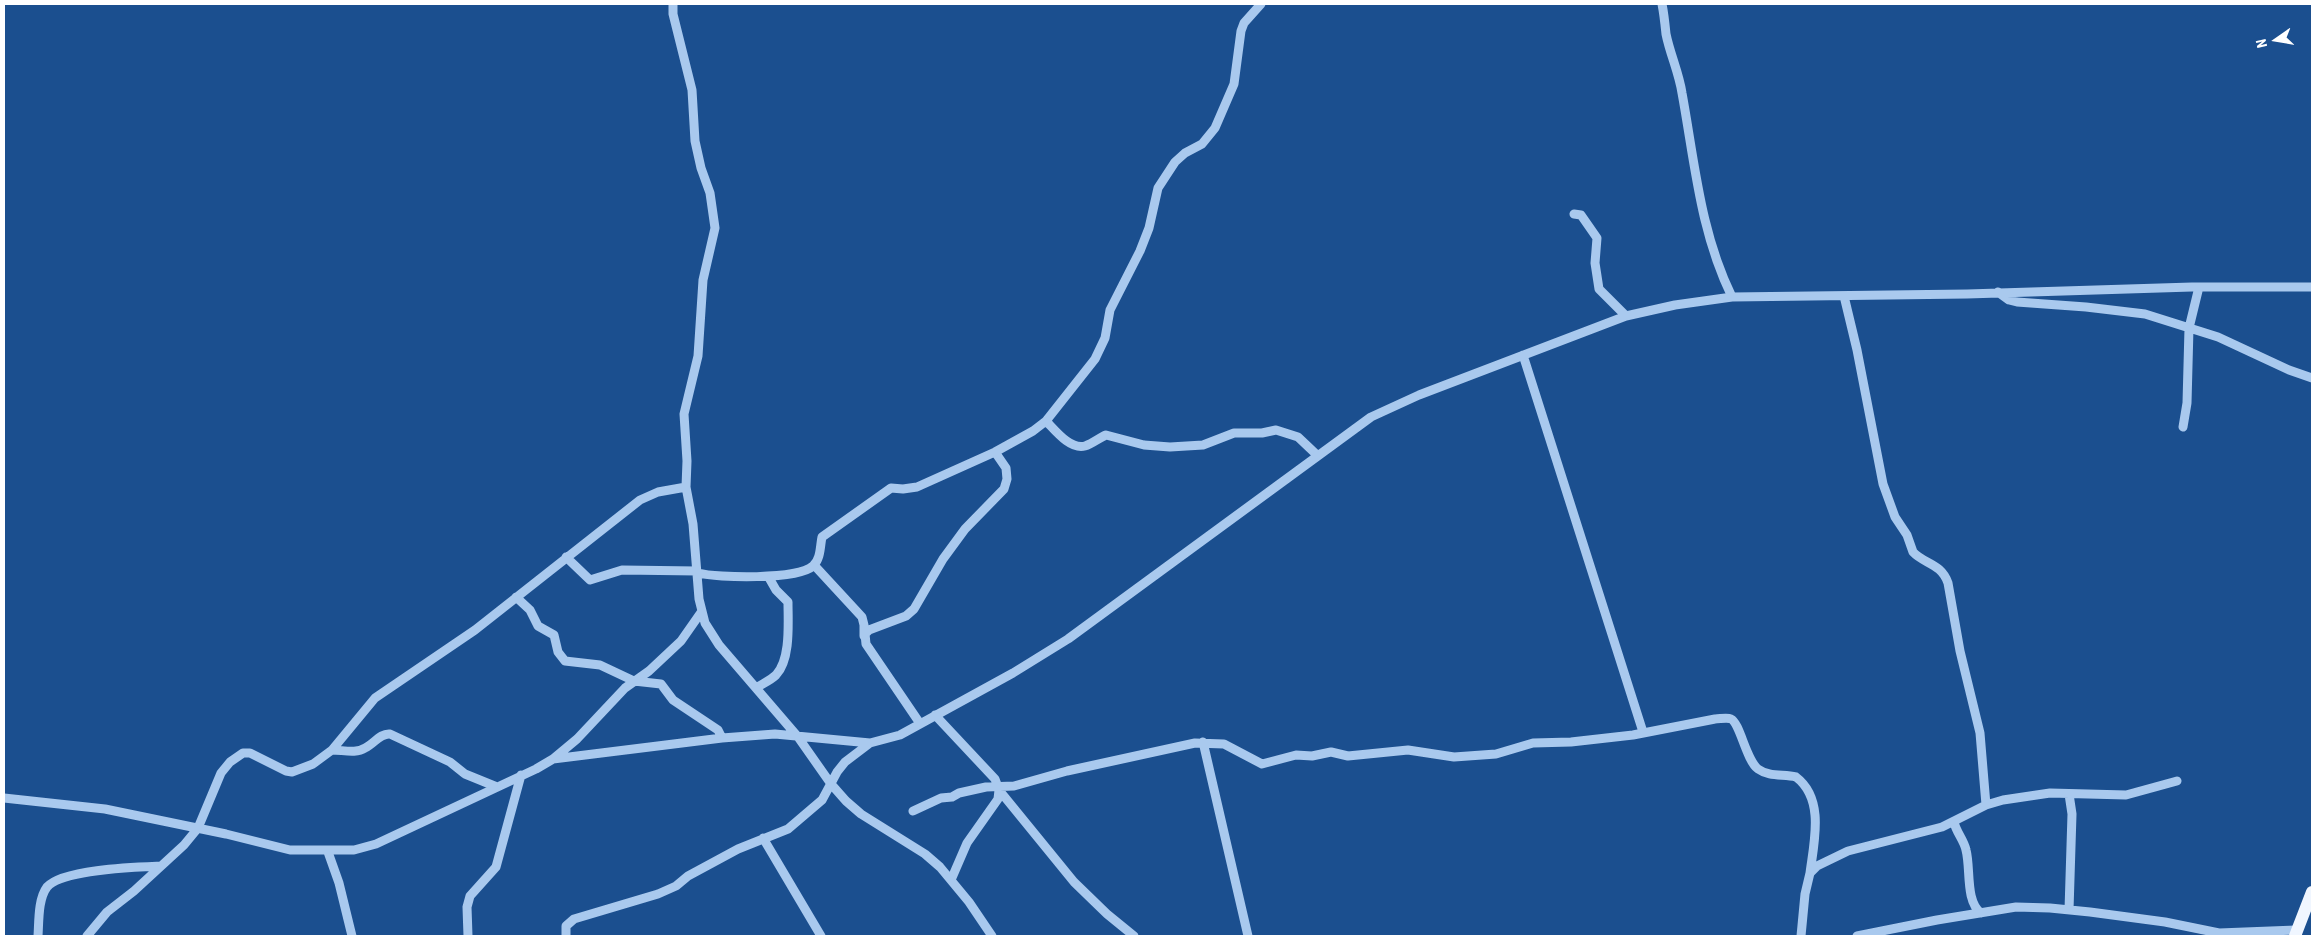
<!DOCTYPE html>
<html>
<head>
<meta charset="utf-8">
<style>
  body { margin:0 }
  #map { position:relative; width:2316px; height:940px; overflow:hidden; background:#1b4f8f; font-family:"Roboto Condensed",sans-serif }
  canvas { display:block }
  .frame { position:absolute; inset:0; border:5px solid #fff; pointer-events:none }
  .north { position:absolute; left:2251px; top:15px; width:50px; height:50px; -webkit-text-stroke:4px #1b4f8f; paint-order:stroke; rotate:257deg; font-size:14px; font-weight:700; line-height:20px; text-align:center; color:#fff }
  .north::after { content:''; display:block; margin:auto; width:18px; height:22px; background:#fff; clip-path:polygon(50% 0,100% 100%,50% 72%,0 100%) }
</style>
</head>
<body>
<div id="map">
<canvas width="2316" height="940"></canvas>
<div class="frame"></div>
<div class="north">N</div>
</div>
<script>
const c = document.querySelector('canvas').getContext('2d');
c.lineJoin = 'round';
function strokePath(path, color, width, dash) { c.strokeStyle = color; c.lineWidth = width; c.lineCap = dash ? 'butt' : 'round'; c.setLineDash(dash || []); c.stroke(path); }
strokePath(new Path2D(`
  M673 4V14L692 90 695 141 701 168 710 193 715 228 703 280 698 356 684 414 687 461 686 487 693 524 699 599 705 623 719 645 798 737 831 784 846 801 861 814 925 854 940 867 969 902 992 936
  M1662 4C1664 14 1665 24 1666 34 1670 54 1679 73 1682 93 1695 164 1700 231 1732 297
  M1574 214 1581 215 1597 238 1595 263 1599 289 1626 316
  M1998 292 2009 300 2017 302 2086 307 2145 314 2218 337 2289 370 2312 378
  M1844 296 1857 350 1883 484 1895 517 1907 535 1913 552C1924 564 1941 563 1948 583L1960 651 1980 733 1986 805
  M1523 355 1643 732
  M1046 421C1055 430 1070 450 1085 446 1092 444 1099 438 1106 435L1144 445 1170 447 1203 445 1234 433H1262L1276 430 1298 437 1317 455
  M2183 427 2187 403 2189 328 2199 287
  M566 557 590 580 622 570 697 571
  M814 565 862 617 864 625V636
  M698 573C718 578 797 580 813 566 821 559 820 546 822 537L891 488 903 489 917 487 995 452 1033 431 1046 421 1095 359 1105 338 1110 310 1140 251 1149 228 1158 188 1175 162 1185 153 1202 144 1215 128 1234 84 1241 31 1244 23 1261 4
  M516 597 530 610 538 626 554 635 558 652 565 661 600 665 634 681 661 684 673 700 718 730 722 738
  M756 688C762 684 771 680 776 675 791 659 788 623 788 602L776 590 768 576
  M935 715 995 779 999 790 998 799 967 843 951 880
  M919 722 866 644 865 634 869 630 906 616 914 609 943 559 965 529 1004 489 1007 479 1006 468 995 452
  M1203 742 1248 936
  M332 750C343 750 356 754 365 748 374 744 380 733 390 734L450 762 465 774 497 787
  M553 759 577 739 625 688 649 671 681 641 702 611
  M999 790 1074 882 1107 914 1134 936
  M2069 794 2072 814 2069 910
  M4 798 105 809 226 834 290 850H354L376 844 536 769 553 759 722 738 775 734 870 743 900 735 1013 673 1068 639 1371 417 1419 395 1626 316 1675 305 1732 297 1967 294 2192 287H2312
  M913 811 941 798 952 797 959 793 986 787 1014 786 1067 771 1195 743 1224 744 1262 764 1296 755 1312 756 1331 752 1348 756 1408 750 1454 757 1496 754 1533 743 1571 742 1633 735 1715 719C1720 719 1727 717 1731 719 1740 723 1746 760 1758 769 1769 777 1783 774 1796 777 1825 799 1814 842 1810 873
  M1954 822C1956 832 1964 840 1966 850 1971 869 1965 901 1981 913
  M763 838 821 936
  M328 852 339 883 352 936
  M38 936C39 921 38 899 47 887 62 869 137 867 161 866
  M87 936 107 912 134 891 184 845 198 828 221 773 230 762 243 753H250L286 771 292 772 313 764 332 750 375 698 475 630 640 500 658 492 686 487
  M468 936 467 907 470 896 496 867 521 775
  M566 936V926L574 919 658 894 676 886 688 876 738 849 788 829 822 800 837 772 845 762 870 743
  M1801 936 1805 894 1810 873 1817 866 1848 851 1942 827 1986 805 2003 800 2050 793 2126 795 2177 781
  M1857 936 1937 920 2016 907 2050 908 2090 912 2165 922 2219 933 2296 930`), '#a9c9ee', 9);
strokePath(new Path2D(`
  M2295 936 2312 892`), '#f0f6ff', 12);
</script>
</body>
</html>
